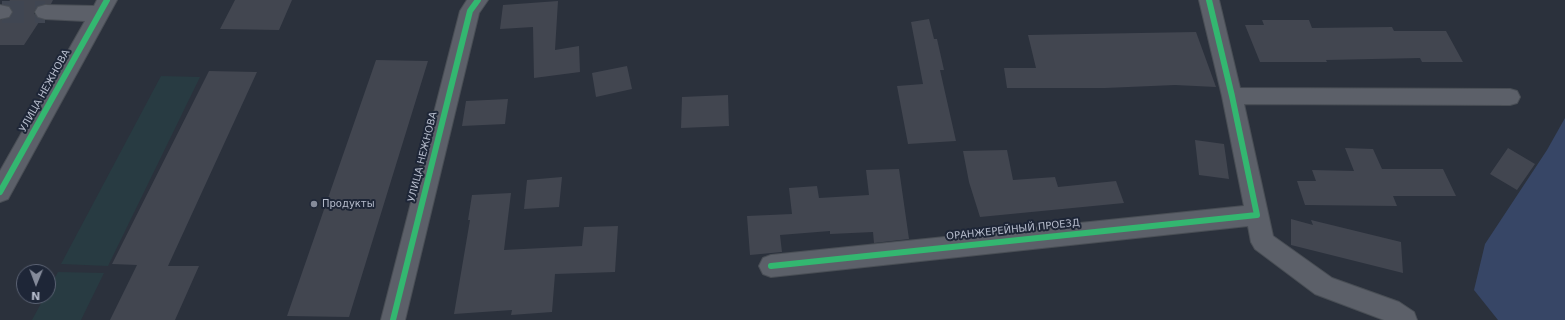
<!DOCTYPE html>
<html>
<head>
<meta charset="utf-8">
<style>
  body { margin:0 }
  #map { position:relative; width:1565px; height:320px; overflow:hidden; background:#2b313c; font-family:"DejaVu Sans",sans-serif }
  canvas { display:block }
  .north { position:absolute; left:16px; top:264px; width:40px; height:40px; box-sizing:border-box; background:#1e2637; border:1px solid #5b6273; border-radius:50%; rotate:181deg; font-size:11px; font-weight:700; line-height:16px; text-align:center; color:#b6bccc }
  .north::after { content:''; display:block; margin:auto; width:14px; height:18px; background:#858b9a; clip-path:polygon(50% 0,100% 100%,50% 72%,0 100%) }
</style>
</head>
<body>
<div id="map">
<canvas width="1565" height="320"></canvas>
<div class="north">N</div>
</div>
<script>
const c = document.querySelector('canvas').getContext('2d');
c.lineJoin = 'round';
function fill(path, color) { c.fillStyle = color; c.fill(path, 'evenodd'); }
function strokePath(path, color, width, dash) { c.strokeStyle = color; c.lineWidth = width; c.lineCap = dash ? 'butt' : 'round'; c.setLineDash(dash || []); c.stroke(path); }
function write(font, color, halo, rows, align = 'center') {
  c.font = font + ' "DejaVu Sans",sans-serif'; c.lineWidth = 4; c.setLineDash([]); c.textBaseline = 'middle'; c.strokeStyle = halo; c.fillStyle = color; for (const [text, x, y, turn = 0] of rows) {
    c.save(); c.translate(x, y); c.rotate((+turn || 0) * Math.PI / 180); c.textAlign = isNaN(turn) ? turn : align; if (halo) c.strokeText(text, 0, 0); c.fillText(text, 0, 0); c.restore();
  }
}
fill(new Path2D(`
  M161 76 200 77 108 266 61 264Z
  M58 272 104 273 81 320H32L45 296H48V290Z`), '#283b42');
fill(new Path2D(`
  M1565 118V320H1498L1474 290 1485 244 1547 150Z`), '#374666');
fill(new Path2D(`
  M10 0H53L51 4 37 6 34 13 37 18 41 19 24 45H0V20L9 18 13 13 10 6 7 5Z
  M235 0H292L279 30 220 29Z
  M558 1 555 50 579 46 580 72 534 78 533 27 500 29 503 5Z
  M929 19 934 39H937L944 70H940L956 141 908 144 897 86 923 84 911 22Z
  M1262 20H1309L1312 28 1392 27 1394 31H1446L1463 62H1422L1420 58 1326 60 1327 62H1260L1245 25H1264Z
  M1196 32 1216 87 1175 85 1105 88H1007L1004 68H1036L1028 35Z
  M376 60 428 61 349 317 287 316Z
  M627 66 632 89 596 97 592 73Z
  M209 71 257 72 168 266H199L175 320H110L137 265 112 264Z
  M728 95 729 126 681 128 682 97Z
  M508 99 505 124 462 126 466 101Z
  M1195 140 1224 144 1229 179 1199 175Z
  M1345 148 1373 149 1382 169H1443L1456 196H1393L1397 206 1305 205 1297 181H1316L1312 170 1354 171Z
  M1508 148 1535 164 1517 190 1490 174Z
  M1007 150 1013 180 1055 177 1058 187 1116 181 1124 203 980 217 969 182 963 151Z
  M899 169 909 239 874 243 873 232 830 234V231L780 235 782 252 750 255 747 216 792 214 789 188 817 186 819 198 869 195 866 170Z
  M562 177 559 207 524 209 527 180Z
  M511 193 504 250 582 246 584 227 618 226 615 272 555 274 552 312 511 315 512 310 454 314 470 220H468L472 195Z
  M1291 219 1313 225 1311 220 1401 242 1403 273 1291 245Z`), '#424650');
strokePath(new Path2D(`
  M2 12H45`), '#404652', 22, [22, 11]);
const minor = new Path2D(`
  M97 0H117L8 199 0 202V171L85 21 45 19 38 17 35 12 38 7 45 5 94 6Z
  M467 0H488L479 13 405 320H381L460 11Z
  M1199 0H1219L1240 88 1510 89 1517 91 1520 97 1517 103 1510 105 1244 104 1273 236 1332 278 1399 302 1414 312 1417 320H1384L1315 294 1255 249 1251 242 1248 226 771 277 763 274 759 266 763 258 771 255 1244 206 1222 96Z
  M0 5 9 7 12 12 9 17 0 19Z`);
strokePath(minor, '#494e55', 2);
fill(minor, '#5c6069');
strokePath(new Path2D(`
  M0 192 107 0
  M771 266 1257 215 1232 96 1209 0
  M393 320 470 11 478 0`), '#33b770', 6);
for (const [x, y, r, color] of [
  [314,204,4,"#858b9a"]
]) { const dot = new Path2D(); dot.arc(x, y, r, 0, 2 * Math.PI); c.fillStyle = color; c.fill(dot); strokePath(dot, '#1e2637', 1.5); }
write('10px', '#b6bccc', '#1e2637', [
  ["УЛИЦА НЕЖНОВА",45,91,-61],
  ["УЛИЦА НЕЖНОВА",423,157,-76],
  ["ОРАНЖЕРЕЙНЫЙ ПРОЕЗД",1013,230,-6]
]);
write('10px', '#b6bccc', '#1e2637', [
  ["Продукты",322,204]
], 'left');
</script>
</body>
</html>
